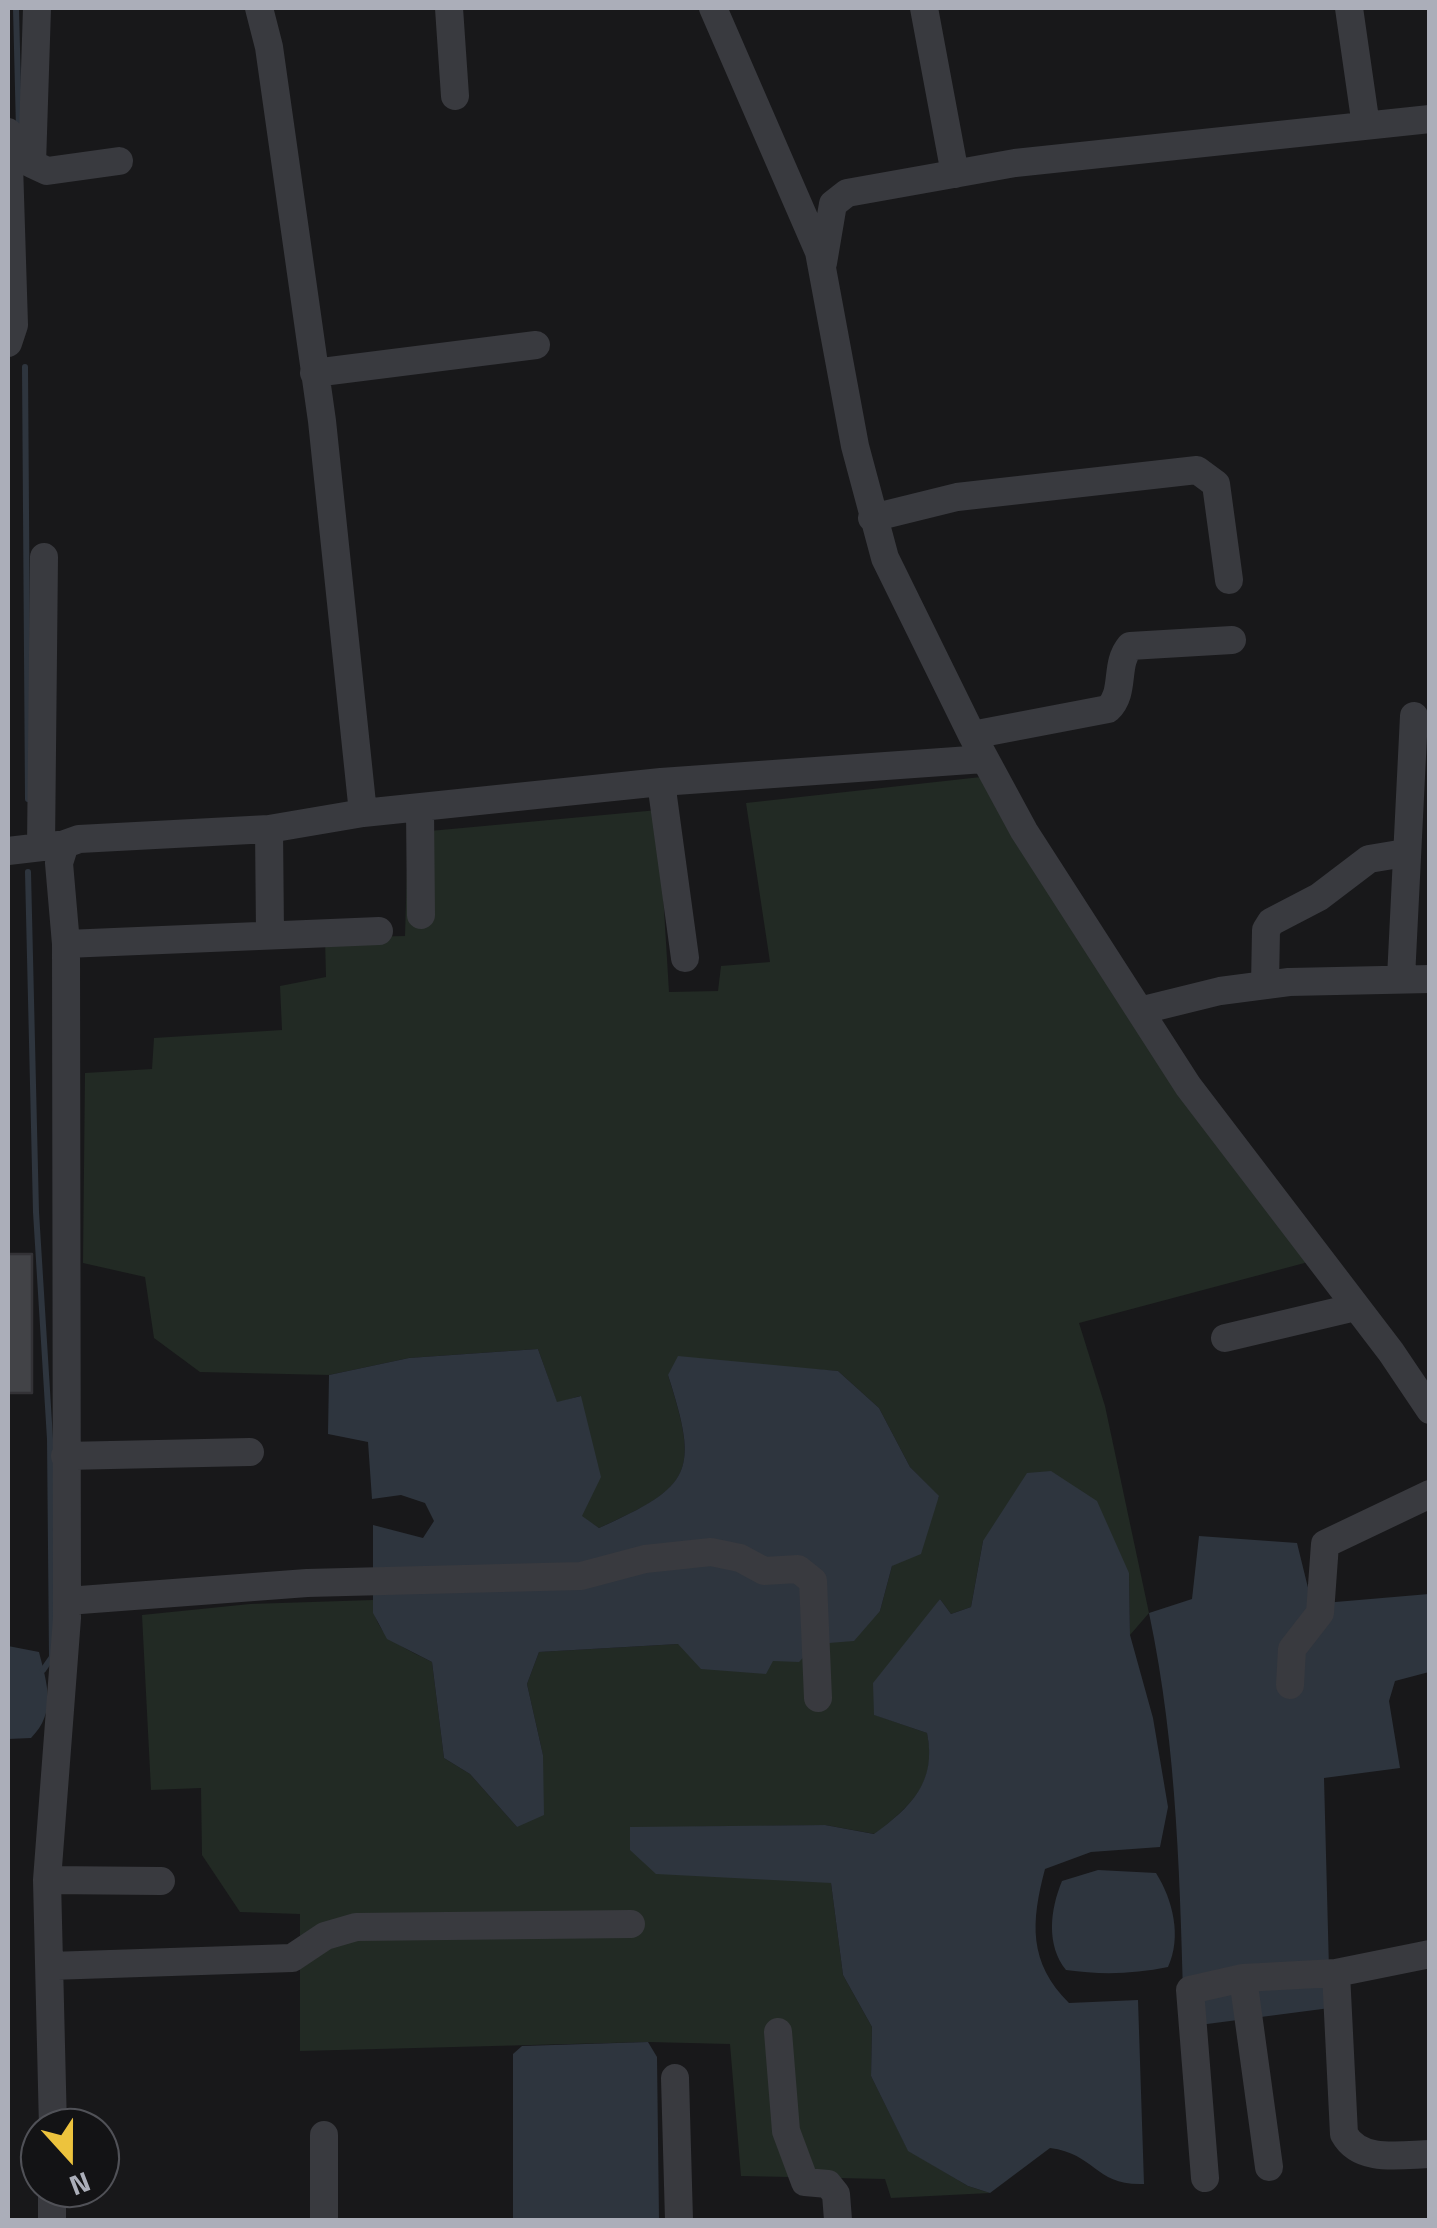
<!DOCTYPE html>
<html>
<head>
<meta charset="utf-8">
<style>
  body { margin:0 }
  #map { position:relative; width:1437px; height:2228px; overflow:hidden; background:#18181a; font-family:"Titillium Web",sans-serif }
  canvas { display:block }
  .frame { position:absolute; inset:0; border:10px solid #abaeb9; pointer-events:none }
  .north { position:absolute; left:20px; top:2108px; width:100px; height:100px; box-sizing:border-box; background:#131315; border:2px solid #505157; border-radius:50%; rotate:159deg; font-size:28px; font-weight:700; line-height:40px; text-align:center; color:#abaeb9 }
  .north::after { content:''; display:block; margin:auto; width:35px; height:45px; background:#edc33d; clip-path:polygon(50% 0,100% 100%,50% 72%,0 100%) }
</style>
</head>
<body>
<div id="map">
<canvas width="1437" height="2228"></canvas>
<div class="frame"></div>
<div class="north">N</div>
</div>
<script>
const c = document.querySelector('canvas').getContext('2d');
c.lineJoin = 'round';
function fill(path, color) { c.fillStyle = color; c.fill(path, 'evenodd'); }
function strokePath(path, color, width, dash) { c.strokeStyle = color; c.lineWidth = width; c.lineCap = dash ? 'butt' : 'round'; c.setLineDash(dash || []); c.stroke(path); }
fill(new Path2D(`
  M990 776 1312 1261 1079 1323 1105 1406 1149 1613 1130 1635 1129 1573 983 1541 971 1607 951 1614 940 1599 875 1715 927 1733C938 1783 911 1805 875 1834L825 1825 630 1828 831 1883 843 1975 872 2027 871 2076 908 2150 968 2186 990 2193 891 2198 885 2179 741 2176 730 2044 648 2042 300 2051V1914L240 1912 202 1855 201 1788 151 1790 142 1615 250 1604 373 1600C373 1637 403 1647 432 1662L444 1758 470 1774 517 1827 543 1755 527 1684 539 1652 678 1644 773 1661 880 1611 892 1566 939 1497 910 1467 879 1408 838 1371 764 1366 668 1375C699 1473 693 1486 599 1528L582 1517 580 1396 557 1403 538 1349 409 1358 329 1375 200 1372 154 1338 145 1277 83 1263 85 1073 152 1069 154 1038 282 1030 280 986 326 977 325 938 405 936 408 833 658 810 669 992 718 991 721 966 770 962 746 803Z`), '#222a24');
fill(new Path2D(`
  M538 1349 557 1402 581 1396 601 1477 582 1516 599 1528C693 1486 699 1472 668 1375L678 1356 838 1371 879 1408 910 1467 939 1496 921 1554 892 1566 880 1611 854 1641 816 1644 799 1662 773 1661 766 1674 701 1669 678 1644 539 1652 527 1684 543 1755 544 1815 517 1827 470 1774 444 1758 432 1662 387 1639 373 1613V1525L423 1538 434 1521 425 1503 401 1495 372 1499 368 1442 328 1434 329 1375 409 1358Z
  M1051 1471 1097 1501 1129 1573 1130 1635 1153 1718 1168 1807 1160 1847 1091 1852 1045 1869C1031 1922 1028 1962 1069 2003L1138 2000 1144 2184C1095 2186 1096 2154 1050 2148L990 2193 968 2186 908 2151 871 2076 872 2027 843 1975 831 1883 656 1874 630 1850V1827L825 1825 874 1834C911 1807 937 1782 927 1733L874 1715 873 1683 940 1599 951 1614 971 1607 983 1541 1027 1473Z
  M1199 1536 1297 1543 1312 1604 1429 1594V1672L1395 1681 1389 1701 1400 1768 1324 1778 1330 2008 1184 2027C1180 1888 1178 1750 1149 1613L1192 1599Z
  M8 1646 39 1652C47 1684 57 1712 31 1738L8 1739Z
  M1098 1870 1156 1873C1173 1900 1182 1937 1168 1967 1134 1974 1101 1975 1066 1970 1046 1945 1050 1910 1062 1881Z
  M648 2042 657 2057 659 2220H513V2054L522 2046Z`), '#2e353e');
strokePath(new Path2D(`
  M16 8 19 130
  M25 367 28 799
  M28 872 36 1212 50 1439 52 1657 43 1670`), '#2e353e', 6);
const building = new Path2D(`
  M8 1254H32V1393H8Z`);
fill(building, '#424347');
strokePath(building, '#333236', 2.5);
strokePath(new Path2D(`
  M37 8 32 164 47 171 119 161
  M259 8 269 47 322 421 363 813
  M449 8 455 96
  M713 8 819 252 855 446 885 558 972 735 1024 831 1188 1086 1391 1352 1430 1410
  M924 8 955 174
  M1349 8 1366 126
  M8 132 14 325 8 343
  M823 263 833 204 847 193 1015 163 1430 119
  M314 373 536 345
  M872 518 957 497 1197 470 1216 484 1229 580
  M972 735 1108 709C1126 692 1114 665 1130 646L1232 640
  M661 782 685 958
  M420 810 421 915
  M269 829 270 933
  M41 847 44 557
  M8 851 59 845
  M66 944 379 931
  M1401 978 1414 716
  M1265 985 1266 930 1271 922 1319 897 1369 859 1405 853
  M1143 1010 1220 991 1289 982 1430 979
  M1225 1338 1356 1307
  M65 1456 250 1452
  M67 1601 307 1583 581 1576 645 1559 711 1552 740 1558 764 1571 798 1569 813 1581 818 1698
  M1290 1685 1292 1649 1320 1613 1325 1544 1430 1494
  M47 1880 161 1881
  M50 1966 292 1958 325 1936 356 1927 631 1924
  M1336 1973 1430 1954
  M1243 1978 1269 2167
  M778 2032 786 2131 805 2182 828 2184 836 2194 838 2220
  M675 2078 679 2220
  M53 2128 47 1880 67 1618 66 944 59 863 65 844 79 839 269 829 363 813 661 782 984 759
  M324 2135V2220
  M1205 2178 1190 1990 1243 1978 1336 1973 1344 2134C1360 2163 1400 2155 1430 2154
  M52 2220V2188`), '#393a3f', 28);
</script>
</body>
</html>
